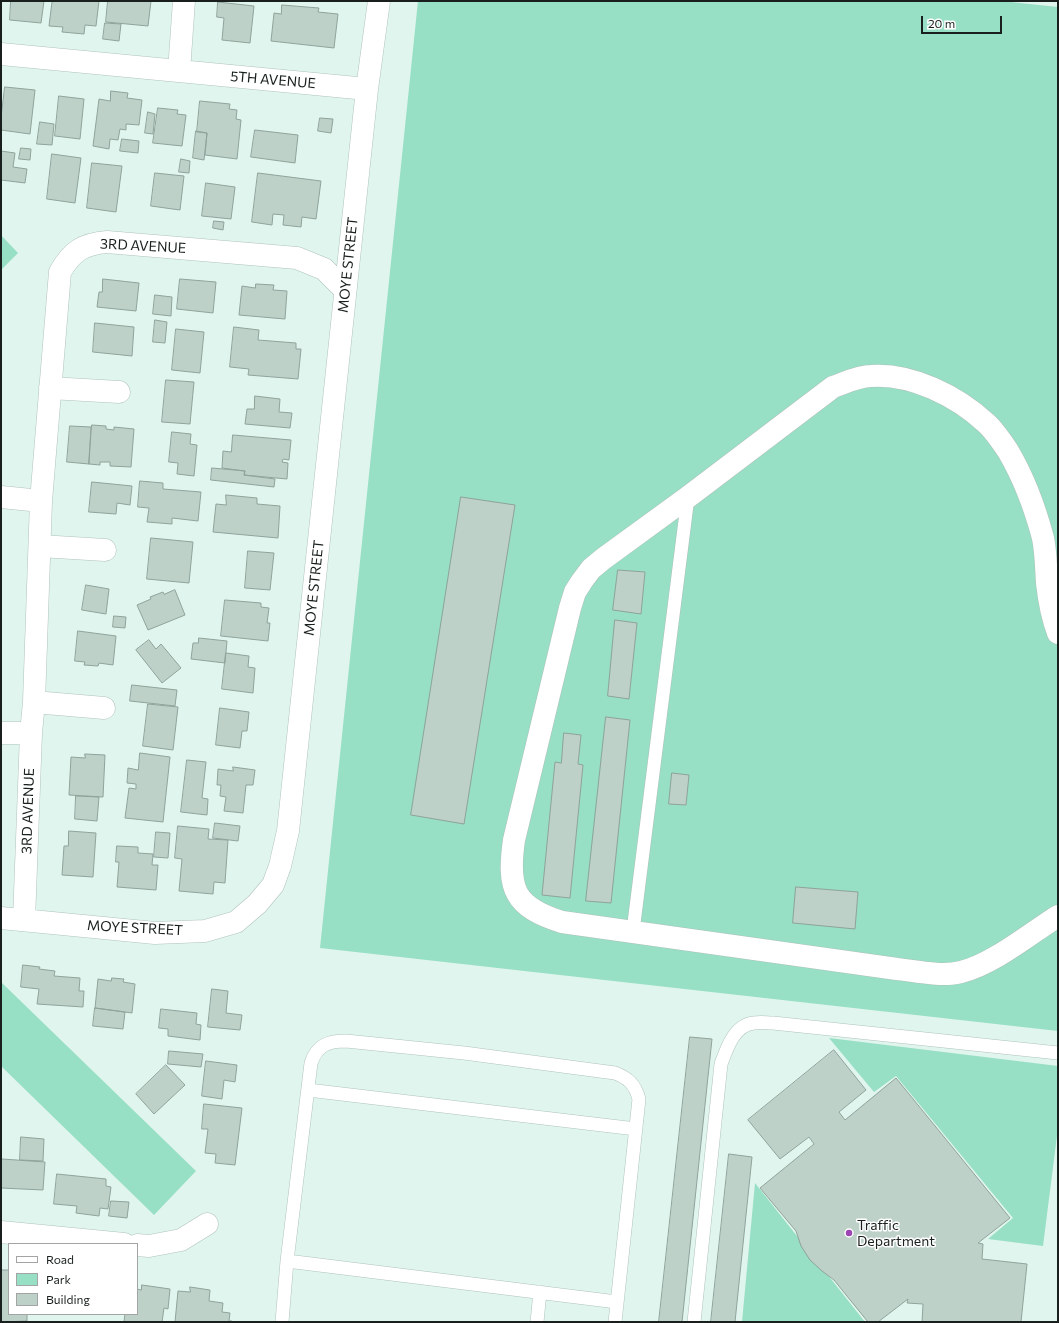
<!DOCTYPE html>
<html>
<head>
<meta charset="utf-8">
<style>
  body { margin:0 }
  #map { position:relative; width:1059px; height:1323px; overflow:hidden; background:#e0f5ed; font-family:Commissioner,sans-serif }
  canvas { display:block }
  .frame { position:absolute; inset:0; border:2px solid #181f1c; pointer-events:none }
  .legend { position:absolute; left:8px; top:1243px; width:130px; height:72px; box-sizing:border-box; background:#fff; border:1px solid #a3a5a4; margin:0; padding:5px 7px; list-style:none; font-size:12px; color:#181f1c }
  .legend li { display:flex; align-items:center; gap:8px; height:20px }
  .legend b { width:20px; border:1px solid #a3a5a4 }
  .scale { position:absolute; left:921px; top:16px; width:81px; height:18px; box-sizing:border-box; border:2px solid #181f1c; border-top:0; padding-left:5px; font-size:12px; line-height:14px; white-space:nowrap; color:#181f1c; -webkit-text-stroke:3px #fff; paint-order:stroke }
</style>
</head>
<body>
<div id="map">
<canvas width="1059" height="1323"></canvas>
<div class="frame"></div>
<ul class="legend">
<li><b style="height:5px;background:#fff"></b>Road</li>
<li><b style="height:11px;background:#97dfc5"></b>Park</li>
<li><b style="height:11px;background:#bdd1c9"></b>Building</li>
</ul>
<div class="scale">20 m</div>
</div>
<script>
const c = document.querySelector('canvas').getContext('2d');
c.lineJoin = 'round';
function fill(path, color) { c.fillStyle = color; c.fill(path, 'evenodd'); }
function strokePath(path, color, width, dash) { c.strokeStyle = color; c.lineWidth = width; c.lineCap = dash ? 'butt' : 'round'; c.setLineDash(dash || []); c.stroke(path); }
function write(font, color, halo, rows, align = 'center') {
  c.font = font + ' Commissioner,sans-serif'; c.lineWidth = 3; c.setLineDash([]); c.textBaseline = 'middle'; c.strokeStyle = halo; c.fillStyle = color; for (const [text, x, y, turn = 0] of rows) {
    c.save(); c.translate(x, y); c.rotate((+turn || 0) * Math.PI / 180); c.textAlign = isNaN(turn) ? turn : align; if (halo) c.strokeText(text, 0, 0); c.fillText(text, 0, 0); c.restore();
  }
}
fill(new Path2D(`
  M418 1H1001L1058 7V1031L320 948Z
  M1 235 18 253 1 270Z
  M1 982 196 1171 154 1215 1 1066Z
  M829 1038 1058 1066V1128L1043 1246 988 1239 1013 1218 896 1076 874 1092Z
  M755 1183 865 1322H742Z`), '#97dfc5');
const building = new Path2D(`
  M11 1H44L41 23 10 20Z
  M49 1H99L96 26 85 25 84 34 62 32 63 27 49 26 52 2Z
  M108 1H151L148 26 106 22Z
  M218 2 254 6 250 43 222 40 224 18 217 17Z
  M282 5 319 8 318 12 338 14 334 48 271 41 274 13 281 14Z
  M105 23 121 24 119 41 103 39Z
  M5 87 35 90 30 134 1 130V118Z
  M111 91 128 93 127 98 142 100 139 125 126 124V130L120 129 118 140 110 139 109 149 93 146 99 99 110 101Z
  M59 96 84 99 80 139 55 136Z
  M200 101 230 104 229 109 237 110 236 119 241 120 237 159 205 155 207 133 197 132Z
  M158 108 178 110 177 114 186 115 182 146 153 143Z
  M148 112 155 114 153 134 145 133Z
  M320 118 333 119 331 133 318 131Z
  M40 122 54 124 52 145 37 144Z
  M255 130 298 135 295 163 251 157Z
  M196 131 207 133 204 160 193 158Z
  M122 139 139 141 138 153 120 151Z
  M21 148 31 149 30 160 19 159Z
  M1 151 15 153 13 167 27 169 25 183 1 180Z
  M52 154 81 158 75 203 47 199Z
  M181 159 190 161 189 173 179 172Z
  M92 163 122 166 116 212 87 208Z
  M155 173 184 176 180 210 151 206Z
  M258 173 321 181 316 219 302 217 301 227 283 225 284 215 273 214 272 225 252 222Z
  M206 183 235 187 231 219 202 216Z
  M214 221 224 222 223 230 213 228Z
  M103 279 139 283 136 311 97 307 99 292H102Z
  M180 279 216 282 213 313 177 309Z
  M256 284 274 285 273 290 287 291 285 319 239 315 242 286 255 288Z
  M155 295 172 297 171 316 153 314Z
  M155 320 167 322 165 343 153 342Z
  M95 323 134 327 132 356 93 352Z
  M234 327 259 330 258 340 296 343V349H301L298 379 248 375 249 369 230 367Z
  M176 329 204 332 200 373 172 370Z
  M166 380 194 382 190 424 162 422Z
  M255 396 280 399 279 412 292 413 290 428 245 424 247 409H254Z
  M92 425 106 426V429L114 430V427L134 429 131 467 110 466V462H100V465L89 464Z
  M70 426 91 427 89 464 67 462Z
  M172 432 191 434 190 444 197 445 194 476 177 474 178 463 169 462Z
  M233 435 291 440 289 460 283 459 282 462 288 463 287 479 244 475 245 471 222 468 223 451 231 452Z
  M212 468 245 471 244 475 275 479 274 487 211 480Z
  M140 481 163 483V489L201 492 198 521 172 518V524L147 522 149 508 138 507Z
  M92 482 132 486 130 505 117 503 116 514 89 512Z
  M226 495 257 498V504L280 506 278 538 213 532 216 504 226 505Z
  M461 497 515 505 464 824 411 815Z
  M151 538 193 542 189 583 147 579Z
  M248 551 274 553 270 590 245 588Z
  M618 570 645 572 641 614 613 610Z
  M86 585 109 589 106 614 82 610Z
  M175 590 185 615 148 630 137 605 151 599 150 597 163 592 164 594Z
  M225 600 261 603V607L269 608 267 623H270L268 641 221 636Z
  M114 616 126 617 125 628 113 627Z
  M615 620 637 623 629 699 608 696Z
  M78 631 116 636 113 665 99 663 98 666 84 665 85 662 75 661Z
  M199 638 227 641 225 663 191 659 193 643H198Z
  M149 640 156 649 161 644 181 668 162 683 136 650Z
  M226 653 249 656 248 667 255 668 253 693 222 689Z
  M132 685 177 690 175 706 130 701Z
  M148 704 178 707 173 750 143 746Z
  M220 708 249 712 247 731H242L240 748 216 745Z
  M606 717 630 720 611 903 586 901Z
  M564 733 581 735 578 764 583 765 570 898 542 895 555 762 561 763Z
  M140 753 170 757 163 822 125 818 129 788 136 789V784L127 783 128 768 138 770Z
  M85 754 105 755 103 797 69 795 71 757 85 758Z
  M187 760 206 762 202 798 208 799 207 815 181 812Z
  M233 767 255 770 253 785H246L243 813 224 811 226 797 220 796 221 785H217L218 769 233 771Z
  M672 773 689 775 686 805 669 804Z
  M76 796 99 797 97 821 75 819Z
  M215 823 240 826 238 841 213 838Z
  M178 826 209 829 208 839 228 840 225 883 214 882 213 894 179 891 182 859 175 858Z
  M69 831 96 833 93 877 62 875 64 846H68Z
  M156 832 170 833 168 858 154 857Z
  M117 846 138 847V853L153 854 152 865H158L156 890 117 887 119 862H116Z
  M796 887 858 892 855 929 793 923Z
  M23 965 40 967 39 969 55 971 54 976 80 978 79 991H84L83 1007 37 1004 39 989 21 987Z
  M112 978 124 979 123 982 135 984 132 1013 95 1008 98 979 111 981Z
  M212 989 228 991 226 1013 242 1015 240 1030 208 1027Z
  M95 1008 125 1012 123 1029 93 1026Z
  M161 1009 197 1013 196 1024 201 1025 200 1040 168 1036V1029L159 1028Z
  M690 1037 712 1039 682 1322H659Z
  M834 1050 866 1090 839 1112 845 1120 896 1078 1010 1218 978 1243 983 1244 982 1259 1027 1264 1021 1322H922L923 1304 907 1303 908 1299 878 1322H868L834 1280 822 1271 810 1260 801 1246 796 1231 760 1188 814 1144 809 1137 780 1159 748 1120Z
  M169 1051 203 1054 201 1067 168 1064Z
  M206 1061 237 1065 235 1082 224 1080 222 1099 202 1096Z
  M166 1065 185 1085 154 1114 136 1094Z
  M204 1104 242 1108 235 1165 215 1163 216 1154 205 1153 208 1129H202Z
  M21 1137 44 1139 43 1161 20 1160Z
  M729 1154 752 1157 735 1322H711Z
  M2 1159 45 1162 43 1190 1 1188Z
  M57 1174 106 1179V1186L111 1187 108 1209 100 1208 99 1216 76 1213 77 1206 54 1204Z
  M111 1201 129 1202 127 1218 109 1216Z
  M1 1270H9V1314H27V1321L1 1322Z
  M142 1285 170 1289 168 1309 164 1308 162 1322H124L125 1314H137V1289L141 1290Z
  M190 1287 210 1290 209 1301 223 1303 222 1312 230 1313 229 1321H232V1322H175L178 1291 190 1292Z`);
fill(building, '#bdd1c9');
strokePath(building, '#8fa39b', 1);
const service = new Path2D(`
  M633 931 688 497
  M308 1090 636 1129
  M287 1261 617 1302
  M282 1322 287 1261 311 1063C317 1045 328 1041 346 1041L464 1053 615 1073C628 1078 635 1084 639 1099L615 1322
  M537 1322 540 1292
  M694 1322 721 1064C727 1048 734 1025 754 1023 760 1022 767 1023 773 1023L1058 1053`);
const minor = new Path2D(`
  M1 54 367 89
  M179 71 184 1
  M50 388 119 392
  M1 497 41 501
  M40 546 105 550
  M1058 633C1052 617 1049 601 1047 583 1046 568 1046 553 1043 538 1035 508 1024 478 1008 451 1002 442 994 430 986 423 957 396 911 373 871 376 858 376 845 383 833 387L688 497 603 559 591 569 582 581 575 592 570 608 514 840C507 889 514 907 562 922L897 969C915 971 942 977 961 972 992 965 1031 933 1058 916
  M34 702 104 708
  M1 733H31
  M1 918 155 933 205 931 236 922 257 904 273 885 280 866 288 831 367 89 379 1
  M24 920 31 733 34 702 41 501 60 272C72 251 83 244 107 242L297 258 324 269 345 290
  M1 1232 124 1244
  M137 1245 149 1246 181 1240 207 1224`);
strokePath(service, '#afc3bb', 14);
strokePath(minor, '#afc3bb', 23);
strokePath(service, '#fff', 13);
strokePath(minor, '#fff', 22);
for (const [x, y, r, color] of [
  [849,1233,4,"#9d45b2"]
]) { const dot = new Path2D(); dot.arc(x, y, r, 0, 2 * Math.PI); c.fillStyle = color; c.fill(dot); strokePath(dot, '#fff', 1.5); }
write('14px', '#181f1c', '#fff', [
  ["5TH AVENUE",273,80,5],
  ["3RD AVENUE",143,246,3],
  ["MOYE STREET",348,265,-84],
  ["MOYE STREET",314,588,-84],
  ["3RD AVENUE",28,811,-88],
  ["MOYE STREET",135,928,3]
]);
write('14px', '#181f1c', '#fff', [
  ["Traffic",857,1225],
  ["Department",857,1241]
], 'left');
</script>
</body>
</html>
